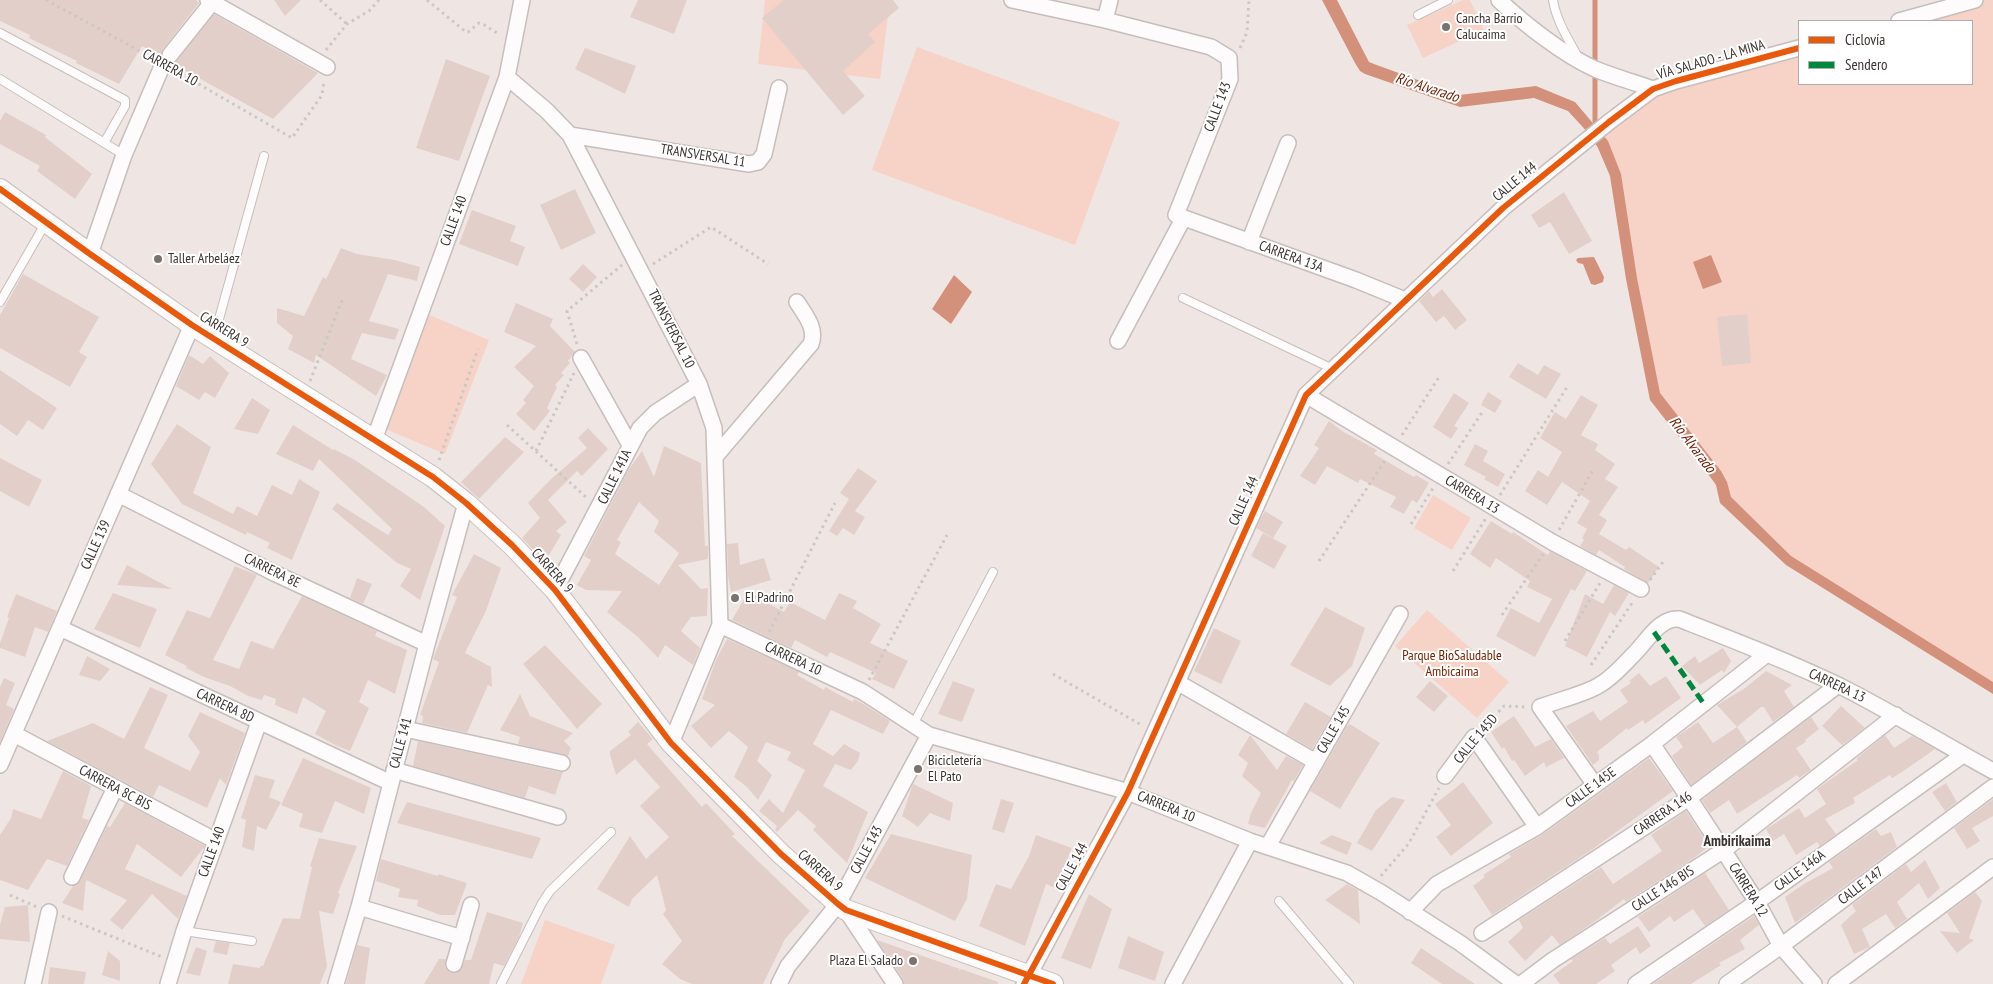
<!DOCTYPE html>
<html>
<head>
<meta charset="utf-8">
<style>
  body { margin:0 }
  #map { position:relative; width:1993px; height:984px; overflow:hidden; background:#efe6e3; font-family:"PT Sans Narrow",sans-serif }
  canvas { display:block }
  .legend { position:absolute; left:1798px; top:20px; width:175px; height:65px; box-sizing:border-box; background:#fff; border:1px solid #b1adad; margin:0; padding:6px 9px; list-style:none; font-size:15px; color:#3b3331 }
  .legend li { display:flex; align-items:center; gap:10px; height:25px }
  .legend b { width:25px; border:1px solid #b1adad }
</style>
</head>
<body>
<div id="map">
<canvas width="1993" height="984"></canvas>
<ul class="legend">
<li><b style="height:6px;background:#e8590c"></b>Ciclovía</li>
<li><b style="height:6px;background:#00873e"></b>Sendero</li>
</ul>
</div>
<script>
const c = document.querySelector('canvas').getContext('2d');
c.lineJoin = 'round';
function fill(path, color) { c.fillStyle = color; c.fill(path, 'evenodd'); }
function strokePath(path, color, width, dash) { c.strokeStyle = color; c.lineWidth = width; c.lineCap = dash ? 'butt' : 'round'; c.setLineDash(dash || []); c.stroke(path); }
function write(font, color, halo, rows, align = 'center') {
  c.font = font + ' "PT Sans Narrow",sans-serif'; c.lineWidth = 4; c.setLineDash([]); c.textBaseline = 'middle'; c.strokeStyle = halo; c.fillStyle = color; for (const [text, x, y, turn = 0] of rows) {
    c.save(); c.translate(x, y); c.rotate((+turn || 0) * Math.PI / 180); c.textAlign = isNaN(turn) ? turn : align; if (halo) c.strokeText(text, 0, 0); c.fillText(text, 0, 0); c.restore();
  }
}
fill(new Path2D(`
  M765 0H890L880 79 758 64Z
  M1463 0H1470L1484 30 1423 58 1407 25Z
  M1980 0H1993V688L1789 561 1726 501 1721 484 1655 396 1615 174 1595 133 1653 91 1799 52V84H1972V21H1913Z
  M917 47 1120 122 1075 245 872 170Z
  M427 314 489 340 445 454 383 428Z
  M1433 495 1471 518 1452 550 1414 528Z
  M1427 610 1509 682 1477 718 1395 646Z
  M545 920 615 945 601 984H521Z`), '#f7d2c7');
fill(new Path2D(`
  M1322 0H1337L1369 62 1374 64 1459 95 1536 86 1575 102 1608 141 1621 174 1637 278 1660 393 1721 471 1727 482 1731 497 1791 556 1993 682V694L1786 565 1720 503 1716 485 1711 478 1650 400 1626 279 1610 176 1598 148 1591 136 1568 111 1534 98 1460 107 1365 74 1360 71 1355 63Z
  M1711 255 1722 282 1703 289 1693 262Z
  M1594 257 1604 277 1603 282 1595 285 1591 284 1583 264 1578 263 1576 260 1578 258Z
  M954 275 972 292 951 324 932 309Z`), '#d3917b');
strokePath(new Path2D(`
  M1595 129V0`), '#d3917b', 5);
fill(new Path2D(`
  M0 0H196L199 3 163 49 161 55 159 56 142 46 119 84 76 63 77 61 29 38 30 35 0 21Z
  M274 0H301L285 16Z
  M638 0H687L674 34 630 17Z
  M784 0H893L899 8 868 34 875 42 843 71 865 96 843 115 762 18Z
  M214 14 318 73 273 119 173 64Z
  M585 48 636 66 625 94 575 69Z
  M446 59 490 76 459 161 416 148Z
  M5 112 46 135 45 137 92 174 75 199 37 171 40 166 0 144V121Z
  M575 189 596 233 561 250 540 205Z
  M1564 192 1592 241 1569 254 1550 222 1539 228 1531 215Z
  M472 210 516 226 510 241 525 247 518 266 459 244Z
  M341 248 357 254 395 260 420 267 417 281 388 274 369 321 399 329 395 340 362 333 351 359 387 375 376 396 316 355 314 363 288 349 293 336 277 323V308L304 316 323 277 326 279Z
  M583 264 597 277 583 292 569 279Z
  M23 274 99 317 79 352 87 357 70 387 0 348V315Z
  M1442 289 1467 320 1455 330 1444 316 1436 322 1419 301 1429 291 1433 297Z
  M516 303 553 319 550 326 575 352 568 361 570 363 561 373 564 375 555 385 557 387 547 408 550 411 534 431 516 414 526 403 523 400 534 386 514 367 536 346 504 332Z
  M1747 314 1751 363 1722 366 1717 317Z
  M189 355 203 364 210 356 229 373 215 398 205 392 199 400 176 386Z
  M1518 363 1538 375 1544 365 1561 374 1546 399 1509 377Z
  M0 370 57 408 43 430 28 420 17 436 0 424Z
  M1488 392 1502 401 1495 413 1481 405Z
  M1454 393 1469 403 1454 426 1458 428 1451 439 1433 427Z
  M1581 395 1598 405 1581 435 1598 444 1595 450 1615 464 1605 479 1618 487 1599 515 1607 520 1599 534 1626 550 1629 547 1659 567 1648 583 1624 569 1625 567 1599 550 1596 555 1580 546 1584 540 1582 538 1587 529 1577 523 1590 501 1562 482 1547 505 1525 491 1538 470 1548 477 1562 452 1540 438 1555 412 1566 419Z
  M252 398 270 410 258 434 234 429Z
  M1329 421 1342 431 1377 450 1374 454 1414 477 1416 475 1429 483 1417 503 1412 500 1404 514 1390 507 1396 497 1360 479 1358 483 1327 466 1315 485 1300 476 1319 448 1314 445Z
  M177 424 211 447 193 493 233 514 237 506 257 516 272 485 292 495 299 479 320 492 292 560 267 548 270 543 247 532 246 535 182 504 151 464Z
  M293 425 333 450 334 449 355 460 424 507 445 526 420 600 400 586 411 569 397 563 332 509 337 503 388 535 392 529 319 459 313 471 276 454Z
  M588 428 608 449 582 476 577 471 548 500 567 522 556 531 561 535 545 562 522 538 540 518 528 503 550 480 587 448 578 438Z
  M505 437 524 452 479 499 461 482Z
  M1475 444 1488 451 1483 461 1505 474 1498 487 1484 479 1486 477 1464 465Z
  M664 446 701 463 705 546H708V559L678 565 701 589 708 588 707 616 691 617 681 631 700 648 693 665 665 645 658 658 639 638 607 612 622 591 586 590 577 585 591 560 584 556 629 469 642 451 654 477ZM639 502 659 521 654 532 679 553 659 585 615 554 621 542 617 540Z
  M0 458 42 480 29 507 0 491Z
  M858 468 877 481 855 511 865 517 854 535 843 528 837 536 829 531 849 499 840 493Z
  M1265 511 1283 522 1273 538 1256 528Z
  M1491 521 1512 534 1513 532 1548 555 1550 551 1587 571 1575 591 1571 589 1535 657 1496 636 1511 608 1539 623 1552 599 1527 587 1530 581 1496 558 1490 568 1470 554Z
  M1263 533 1287 546 1274 569 1251 556Z
  M738 543 740 565 764 558 771 580 731 592 728 576 727 544Z
  M474 554 501 568 486 611 465 653 491 667 492 687 488 685 467 733 422 723 423 716 420 715 439 662 433 659 457 597 452 595Z
  M127 565 172 589 117 585Z
  M235 566 257 575 213 660 239 669 251 641 273 649 302 596 377 631 375 636 407 650 395 694 368 680 359 702 369 708 350 751 337 746 315 734 326 711 303 697 297 714 275 705 276 699 264 695 262 700 248 696 230 686 204 677 186 668 187 666 165 655 187 610 210 618Z
  M357 578 372 584 363 604 350 598Z
  M1614 585 1629 593 1615 616 1610 612 1587 657 1565 646 1585 594 1603 604Z
  M748 592 784 612 790 602 825 620 839 593 857 601 853 608 881 624 870 643 908 661 894 689 872 679 876 673 830 652 827 657 795 640 791 648 732 620Z
  M113 593 157 609 140 648 94 629Z
  M16 594 57 611 48 632 35 627 25 657 0 648V643L9 618 7 617Z
  M1325 607 1365 628 1352 666 1330 686 1290 665Z
  M1214 628 1241 641 1221 684 1194 671Z
  M727 639 799 672 797 675 824 690 825 687 853 702 854 699 862 703 890 721 883 734 831 710 813 744 833 756 844 744 860 753 858 761 851 770 835 764 823 786 868 812 847 863 813 830 816 826 798 810 777 832 775 830 777 826 759 811 769 799 783 813 805 770 787 760 791 752 766 742 757 761 772 775 758 800 747 787 734 777 748 747 729 731 711 748 691 726 715 705 702 699 716 660Z
  M545 645 602 704 577 729 523 664Z
  M1723 648 1731 661 1724 673 1722 670 1700 685 1682 666 1695 656 1699 663Z
  M87 656 110 669 100 681 79 675Z
  M1766 671 1792 685 1784 691 1794 707 1773 722 1764 707H1761L1737 727 1717 705 1745 688Z
  M1639 673 1650 686 1666 676 1681 698 1645 724 1643 720 1628 730 1627 728 1597 752 1599 755V760L1593 765 1566 726 1593 711 1600 721 1628 702 1620 690 1631 683 1629 681Z
  M4 678 15 683 6 705 14 709 0 742V687Z
  M953 681 975 689 962 722 938 714Z
  M1430 681 1448 696 1434 712 1416 697Z
  M150 687 168 695 144 748 190 771 200 752 188 736 200 712 245 733 226 785 220 778 207 808 159 785 153 797 47 741 93 723 124 739Z
  M520 694 530 716 573 733 564 741 571 748 568 756 518 744 520 737 500 730Z
  M1305 702 1331 717 1312 749 1286 734Z
  M1841 706 1865 728 1842 745 1822 726Z
  M1514 716 1535 747 1551 739 1564 758 1546 767 1544 762 1525 776 1514 760 1512 761 1504 747 1502 749 1491 732Z
  M1811 717 1819 729 1805 740 1806 742 1796 748 1811 770 1799 778 1797 775 1737 814 1729 800 1710 813 1702 800Z
  M638 722 653 739 647 744 702 807 706 803 735 834 732 836 810 911 785 939 763 984H692L680 979 662 964 682 941 663 914 666 910 657 875 632 899 629 907 597 889 630 836 646 859 669 837 640 806 660 787 635 759 616 775 610 755V751L631 735 628 732Z
  M1698 722 1713 743 1737 727 1747 742 1691 785 1672 756 1683 747 1676 737Z
  M1350 724 1380 743 1340 809 1310 791 1347 726Z
  M1250 735 1277 770 1286 756 1303 765 1294 781 1292 780 1265 828 1248 824 1251 813 1261 793 1242 776 1248 763 1238 755Z
  M1885 735 1894 748 1912 736 1935 749 1902 772 1892 778 1890 775 1853 798 1855 803 1825 819 1836 834 1820 846 1817 842 1796 855 1784 834 1773 841 1766 829 1799 808 1805 818 1826 804 1817 789 1858 760 1856 759Z
  M418 741 560 772H563L555 795 529 786 525 798 413 766Z
  M303 758 371 788 364 814 335 801 322 833 299 827 303 814 281 805Z
  M1649 758 1673 791 1590 851 1492 915 1473 886 1485 877 1483 875 1511 857 1509 854 1542 835Z
  M63 771 91 786 82 818 89 820 67 866 47 859 28 890 0 880V835L11 818 13 809 41 819Z
  M255 775 275 780 269 797 281 802 266 830 257 826 254 851 242 847 246 820 241 818Z
  M1463 782 1493 823 1451 856 1436 837 1451 825 1435 804Z
  M1946 783 1957 802 1945 811 1932 792Z
  M913 784 953 803 950 821 930 813 918 827 902 816Z
  M1392 797 1405 800 1372 851 1357 843 1376 810Z
  M1001 799 1014 803 1004 833 992 829Z
  M1993 799V816L1972 828 1980 841 1967 849 1954 828Z
  M407 802 519 832 541 838 532 859 397 823Z
  M125 803 205 846 181 877 137 844 125 869 187 896 178 919 152 894 122 930 110 920 127 900 86 880 83 911 62 903 73 886 80 881 107 826 110 827Z
  M1686 811 1709 846 1694 858 1626 902 1624 899 1594 922 1560 945 1552 935 1525 961 1508 942 1523 928 1519 920 1601 867 1613 884 1662 851 1651 835Z
  M1876 829 1881 836 1891 832 1897 847 1795 923 1785 897 1804 884 1833 868 1829 862Z
  M891 834 972 855 967 899 955 921 865 878Z
  M1036 835 1072 848 1055 888 1046 884 1025 946 979 926 996 884 1011 889 1029 856Z
  M1332 835 1352 843 1347 855 1319 843Z
  M319 838 357 846 338 893 340 894 333 914 319 911 327 966 320 984H228L233 964 260 968V966H263L283 918 300 919 312 867 310 866Z
  M381 859 438 876V874L467 883 455 915H440L417 906 418 900 398 897 400 889 376 881Z
  M1925 860 1940 888 1928 899 1919 883 1897 902 1907 919 1895 928 1886 914 1862 929 1870 947 1854 954 1841 925 1856 911 1852 905 1906 864 1911 872Z
  M1705 873 1729 910 1705 926 1693 909 1674 922 1670 916 1649 932 1638 917Z
  M1347 884 1358 890 1360 924 1325 900Z
  M1975 892 1982 901 1969 938 1974 940 1957 953 1940 931 1960 933 1947 913Z
  M1089 894 1112 909 1091 969 1061 958Z
  M28 905 30 942 0 939V925L5 907Z
  M487 912 523 923 519 937 504 966 494 963 489 984H424L439 959H446L445 967 452 973 461 970 465 960H471Z
  M1754 916 1759 925 1740 940 1745 949 1719 963 1721 965 1691 984H1653Z
  M1638 926 1651 946 1640 954 1636 947 1611 965 1615 971 1596 984H1560L1553 975 1573 961 1571 959 1605 938 1610 944Z
  M1128 936 1164 952 1155 981 1118 968Z
  M877 940 960 969 959 972 961 969 998 982V984H904L903 979Z
  M216 941 230 943 227 955 213 952Z
  M357 945 370 948 365 984H346Z
  M196 947 207 951 200 976 186 973Z
  M1421 948 1475 984H1442L1411 963Z
  M108 951 120 961V981L102 975Z
  M50 967 86 972 84 984H48Z`), '#e3cfc9');
const lane = new Path2D(`
  M1553 0C1556 20 1568 39 1578 57
  M1418 15 1448 0
  M0 33 125 100V106L104 143
  M0 79 124 155
  M1183 298 1333 369
  M0 302 45 224
  M214 337 264 156
  M914 723 993 572
  M1279 901 1349 984
  M184 931 252 941
  M501 984 542 903 550 891 611 832`);
const street = new Path2D(`
  M208 0 327 67
  M1012 0 1105 20 1211 47 1229 58 1230 79 1176 215 1356 280 1405 300
  M1499 0C1524 24 1564 55 1595 69 1614 77 1634 82 1653 89
  M1105 20 1110 0
  M1899 21 1975 0
  M170 55 214 0
  M507 77 547 111 570 135 699 384 714 428 720 625 671 743
  M570 135 749 164 758 162 764 154 779 88
  M1249 242 1288 143
  M90 254 124 155 163 64
  M1118 341 1183 219
  M581 358 630 445
  M1306 395 1552 542 1641 589
  M374 440 507 77 522 0
  M715 457 811 344C817 328 805 315 797 302
  M118 494 274 573 427 644
  M555 590 640 428 655 413 699 384
  M720 625 863 692 929 735 1125 791 1250 841 1347 873 1382 893 1460 943 1516 984
  M60 628 391 783
  M1177 682 1316 762
  M405 729 562 763
  M14 734 216 841
  M1652 744 1689 798 1757 902 1781 946 1814 984
  M0 765 192 325
  M394 770 558 817
  M1445 776 1474 737 1537 827
  M1595 785 1540 707C1556 701 1589 693 1601 684 1613 677 1625 663 1635 653 1647 641 1660 617 1679 619 1733 640 1788 661 1840 686 1892 712 1941 743 1993 771
  M1268 846 1400 614
  M72 877 115 788
  M359 907 462 938
  M846 910 895 984
  M1410 912 1437 884 1537 827 1652 744 1767 654
  M1482 933 1689 798 1838 685
  M454 964 471 905
  M33 984 49 912
  M168 984 184 931 259 722
  M336 984 359 907 427 644 466 503
  M779 984 788 966 838 904 929 735
  M1024 984 1128 792 1306 395 1503 208 1609 122 1653 89 1676 81 1799 48
  M1173 984 1250 841
  M1521 984 1553 960 1724 850 1896 715
  M1636 984 1757 902 1963 755
  M1727 984 1781 946 1993 787
  M1836 984 1993 867`);
const secondary = new Path2D(`
  M0 189 90 254 192 325 433 477 466 503 512 545 555 590 671 743 781 854 838 904 846 910 1053 984`);
strokePath(lane, '#c6bebc', 10);
strokePath(street, '#c6bebc', 18);
strokePath(secondary, '#c6bebc', 22);
strokePath(new Path2D(`
  M46 0 151 57
  M320 0 347 24
  M427 0 466 32H468L479 23 483 24 500 35
  M1240 48 1247 32 1249 0
  M326 50 347 24 369 11 379 0
  M176 71 292 138 322 95 324 81
  M653 264 711 227 768 264
  M577 344 567 311 622 265
  M310 381 343 298
  M507 425 588 499
  M1402 435 1439 377
  M536 451 574 373
  M439 460 478 349
  M1448 464 1483 411
  M1500 495 1567 387
  M1411 524 1433 488
  M1559 530 1593 470
  M1319 561 1386 459
  M1453 571 1486 518
  M1650 580 1663 562
  M1502 615 1543 554
  M769 632 835 503
  M1565 641 1600 583
  M1591 665 1634 600
  M1053 674 1143 726
  M869 680 947 535
  M1485 726 1504 706 1527 707
  M1381 876 1409 843 1439 788
  M10 895 37 907
  M62 916 162 957`), '#cbc7c5', 3, [2.5, 4]);
strokePath(lane, '#fdfbfb', 8);
strokePath(street, '#fdfbfb', 15);
strokePath(secondary, '#fdfbfb', 20);
strokePath(new Path2D(`
  M1654 632 1704 704`), '#00873e', 5, [10, 5]);
strokePath(new Path2D(`
  M0 189 90 254 192 325 433 477 466 503 512 545 555 590 671 743 781 854 838 904 846 910 1053 984
  M1024 984 1128 792 1306 395 1503 208 1609 122 1653 89 1676 81 1799 48`), '#e8590c', 6);
for (const [x, y, r, color] of [
  [1446,27,5,"#7a726f"],
  [158,259,5,"#7a726f"],
  [735,598,5,"#7a726f"],
  [918,769,5,"#7a726f"],
  [913,961,5,"#7a726f"]
]) { const dot = new Path2D(); dot.arc(x, y, r, 0, 2 * Math.PI); c.fillStyle = color; c.fill(dot); strokePath(dot, '#fff', 2); }
write('14px', '#3b3331', '#fff', [
  ["Cancha Barrio",1456,19],
  ["Calucaima",1456,35],
  ["Taller Arbeláez",168,259],
  ["El Padrino",745,598],
  ["Bicicletería",928,761],
  ["El Pato",928,777],
  ["Plaza El Salado",903,961,"right"]
], 'left');
write('14px', '#3b3331', '#fff', [
  ["VÍA SALADO - LA MINA",1711,60,-16],
  ["CARRERA 10",170,68,29],
  ["CALLE 143",1218,107,-69],
  ["TRANSVERSAL 11",703,156,9],
  ["CALLE 144",1515,182,-40],
  ["CALLE 140",454,221,-70],
  ["CARRERA 13A",1291,257,20],
  ["TRANSVERSAL 10",671,329,63],
  ["CARRERA 9",224,330,32],
  ["CALLE 141A",615,477,-64],
  ["CARRERA 13",1472,495,31],
  ["CALLE 144",1244,501,-66],
  ["CALLE 139",96,545,-66],
  ["CARRERA 8E",272,571,26],
  ["CARRERA 9",552,571,48],
  ["CARRERA 10",793,659,25],
  ["CARRERA 13",1837,686,25],
  ["CARRERA 8D",225,706,25],
  ["CALLE 145",1334,730,-60],
  ["CALLE 145D",1476,739,-50],
  ["CALLE 141",401,743,-75],
  ["CARRERA 8C BIS",115,788,28],
  ["CALLE 145E",1591,788,-36],
  ["CARRERA 10",1166,807,22],
  ["CARRERA 146",1663,814,-34],
  ["CALLE 143",867,850,-62],
  ["CALLE 140",212,852,-70],
  ["CALLE 144",1072,867,-62],
  ["CARRERA 9",820,871,42],
  ["CALLE 146A",1800,871,-36],
  ["CALLE 147",1861,886,-37],
  ["CALLE 146 BIS",1663,889,-33],
  ["CARRERA 12",1748,890,58]
]);
write('14px', '#752101', '#fff', [
  ["Parque BioSaludable",1452,656],
  ["Ambicaima",1452,672]
]);
write('italic 15px', '#711d00', '#fff', [
  ["Río Alvarado",1427,88,18],
  ["Río Alvarado",1692,445,53]
]);
write('bold 15px', '#3b3331', '#fff', [
  ["Ambirikaima",1737,842]
]);
</script>
</body>
</html>
